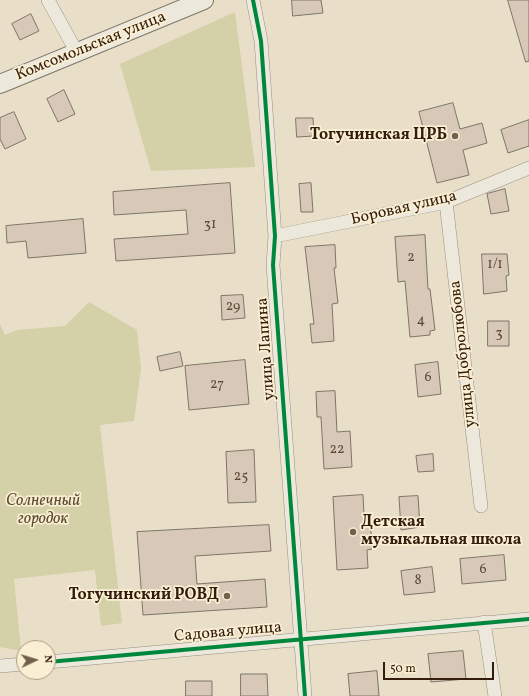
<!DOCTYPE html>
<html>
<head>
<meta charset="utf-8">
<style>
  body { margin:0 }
  #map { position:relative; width:529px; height:696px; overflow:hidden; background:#e9dfc8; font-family:Vollkorn,serif }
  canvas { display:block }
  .north { position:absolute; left:16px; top:640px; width:40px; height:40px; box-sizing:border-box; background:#faeed3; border:1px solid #aa9a83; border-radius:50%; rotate:86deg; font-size:11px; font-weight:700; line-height:16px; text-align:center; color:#321c0b }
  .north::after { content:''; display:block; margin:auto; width:14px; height:18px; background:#72604d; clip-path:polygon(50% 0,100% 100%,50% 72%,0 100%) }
  .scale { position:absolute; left:383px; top:662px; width:111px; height:18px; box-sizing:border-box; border:2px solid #321c0b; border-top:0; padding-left:5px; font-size:12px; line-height:14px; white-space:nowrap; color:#321c0b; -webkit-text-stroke:3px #faeed3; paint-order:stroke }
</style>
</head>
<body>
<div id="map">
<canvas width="529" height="696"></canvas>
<div class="north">N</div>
<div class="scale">50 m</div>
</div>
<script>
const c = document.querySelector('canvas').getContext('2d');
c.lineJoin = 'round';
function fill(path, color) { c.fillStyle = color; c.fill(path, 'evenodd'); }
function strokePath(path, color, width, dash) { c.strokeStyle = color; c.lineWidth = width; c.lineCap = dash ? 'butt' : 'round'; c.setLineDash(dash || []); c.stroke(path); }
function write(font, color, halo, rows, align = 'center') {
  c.font = font + ' Vollkorn,serif'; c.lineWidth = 3.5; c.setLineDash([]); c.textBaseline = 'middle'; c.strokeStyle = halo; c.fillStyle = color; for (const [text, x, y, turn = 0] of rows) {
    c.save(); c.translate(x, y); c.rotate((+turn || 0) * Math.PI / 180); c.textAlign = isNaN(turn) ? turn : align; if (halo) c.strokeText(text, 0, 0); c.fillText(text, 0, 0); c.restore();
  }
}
fill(new Path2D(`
  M235 12 255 167 151 171 120 64Z
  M89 302 137 330 141 369 134 421 100 425 122 623 101 626 95 570 14 579 21 651 0 647V324L5 335 17 330 65 326Z`), '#d4d0a7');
const building = new Path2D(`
  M292 0H321L323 13 293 16Z
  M508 0H529V61L526 62Z
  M31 14 39 31 20 40 12 24Z
  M64 90 75 114 58 122 47 99Z
  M453 103 460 129 482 123 487 143 463 150 469 175 437 183 419 112Z
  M14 112 26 139 5 149 0 139V118Z
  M296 118H313L314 136 297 137Z
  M529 120V146L508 153 501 130Z
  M230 183 235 253 116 261 114 239 188 234 186 210 114 215 113 192Z
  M311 183 313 212H301L299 184Z
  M505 189 509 211 491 214 487 194Z
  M83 219 86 253 28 258 26 241 7 243 6 226Z
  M425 235 428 289H430L435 330 430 331V335L410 337 405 281 398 282 395 237Z
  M335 245 336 268H334L338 303 332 304 334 341 312 343 310 324H314L305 247Z
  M482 254H507L509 275 506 276 507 291 484 294Z
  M243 295 245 318 222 320 221 296Z
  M488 321H509V346H488Z
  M180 352 183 366 160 371 157 357Z
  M245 360 249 404 189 410 185 366Z
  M438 362 441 394 418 397 415 365Z
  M335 391 337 432 350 431 352 467 324 469 321 417H317L316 392Z
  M254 450 256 502 228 503 226 452Z
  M433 454 434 471 418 472 416 456Z
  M363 495 364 515H370L372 549 367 550 368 568 337 570 333 497Z
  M418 496 420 527 401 530 399 497Z
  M269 525 271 551 195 556 197 584 265 579 267 607 143 615 137 532Z
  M504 555 506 580 462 584 460 559Z
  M432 567 435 592 404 595 401 571Z
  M463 651 466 679 431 682 428 654Z
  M377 671 379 696H350L348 674Z
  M241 674H267L268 696H241Z
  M186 681H212V696H186Z`);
fill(building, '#d8c8b7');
strokePath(building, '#7d7567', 1);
const minor = new Path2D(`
  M48 0 76 51
  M253 0 261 41 275 236 273 265 305 696
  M446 202 481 506
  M275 236 446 202 529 168
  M484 622 495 696
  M48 662 529 619
  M0 666 24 664`);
const secondary = new Path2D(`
  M0 84 204 0`);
strokePath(minor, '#988f80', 14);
strokePath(secondary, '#7d7567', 20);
strokePath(minor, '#ece8dc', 13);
strokePath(secondary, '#ece8dc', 18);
strokePath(new Path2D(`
  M253 0 261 41 275 236 273 265 305 696
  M48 662 529 619`), '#00873e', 4);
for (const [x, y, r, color] of [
  [455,136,4,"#72604d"],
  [353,532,4,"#72604d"],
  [227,596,4,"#72604d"]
]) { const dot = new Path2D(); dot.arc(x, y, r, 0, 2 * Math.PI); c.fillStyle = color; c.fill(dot); strokePath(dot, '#faeed3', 1.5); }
write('14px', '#5c4837', null, [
  ["31",210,225],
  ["2",411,258],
  ["1/1",495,265],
  ["29",233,307],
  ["4",421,321],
  ["3",499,334],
  ["6",428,378],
  ["27",217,385],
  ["22",337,450],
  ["25",241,477],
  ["6",483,570],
  ["8",418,581]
]);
write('16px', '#321c0b', '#faeed3', [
  ["Комсомольская улица",91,47,-22],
  ["Боровая улица",404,209,-13],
  ["улица Лапина",267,349,-94],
  ["улица Добролюбова",464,354,-96],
  ["Садовая улица",228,633,-5]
]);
write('bold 16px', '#321c0b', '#faeed3', [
  ["Тогучинская ЦРБ",447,136],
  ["Детская",361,523,"left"],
  ["музыкальная школа",361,541,"left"],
  ["Тогучинский РОВД",219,596]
], 'right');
write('italic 16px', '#5d4e32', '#faeed3', [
  ["Солнечный",43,502],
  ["городок",43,520]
]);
</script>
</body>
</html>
